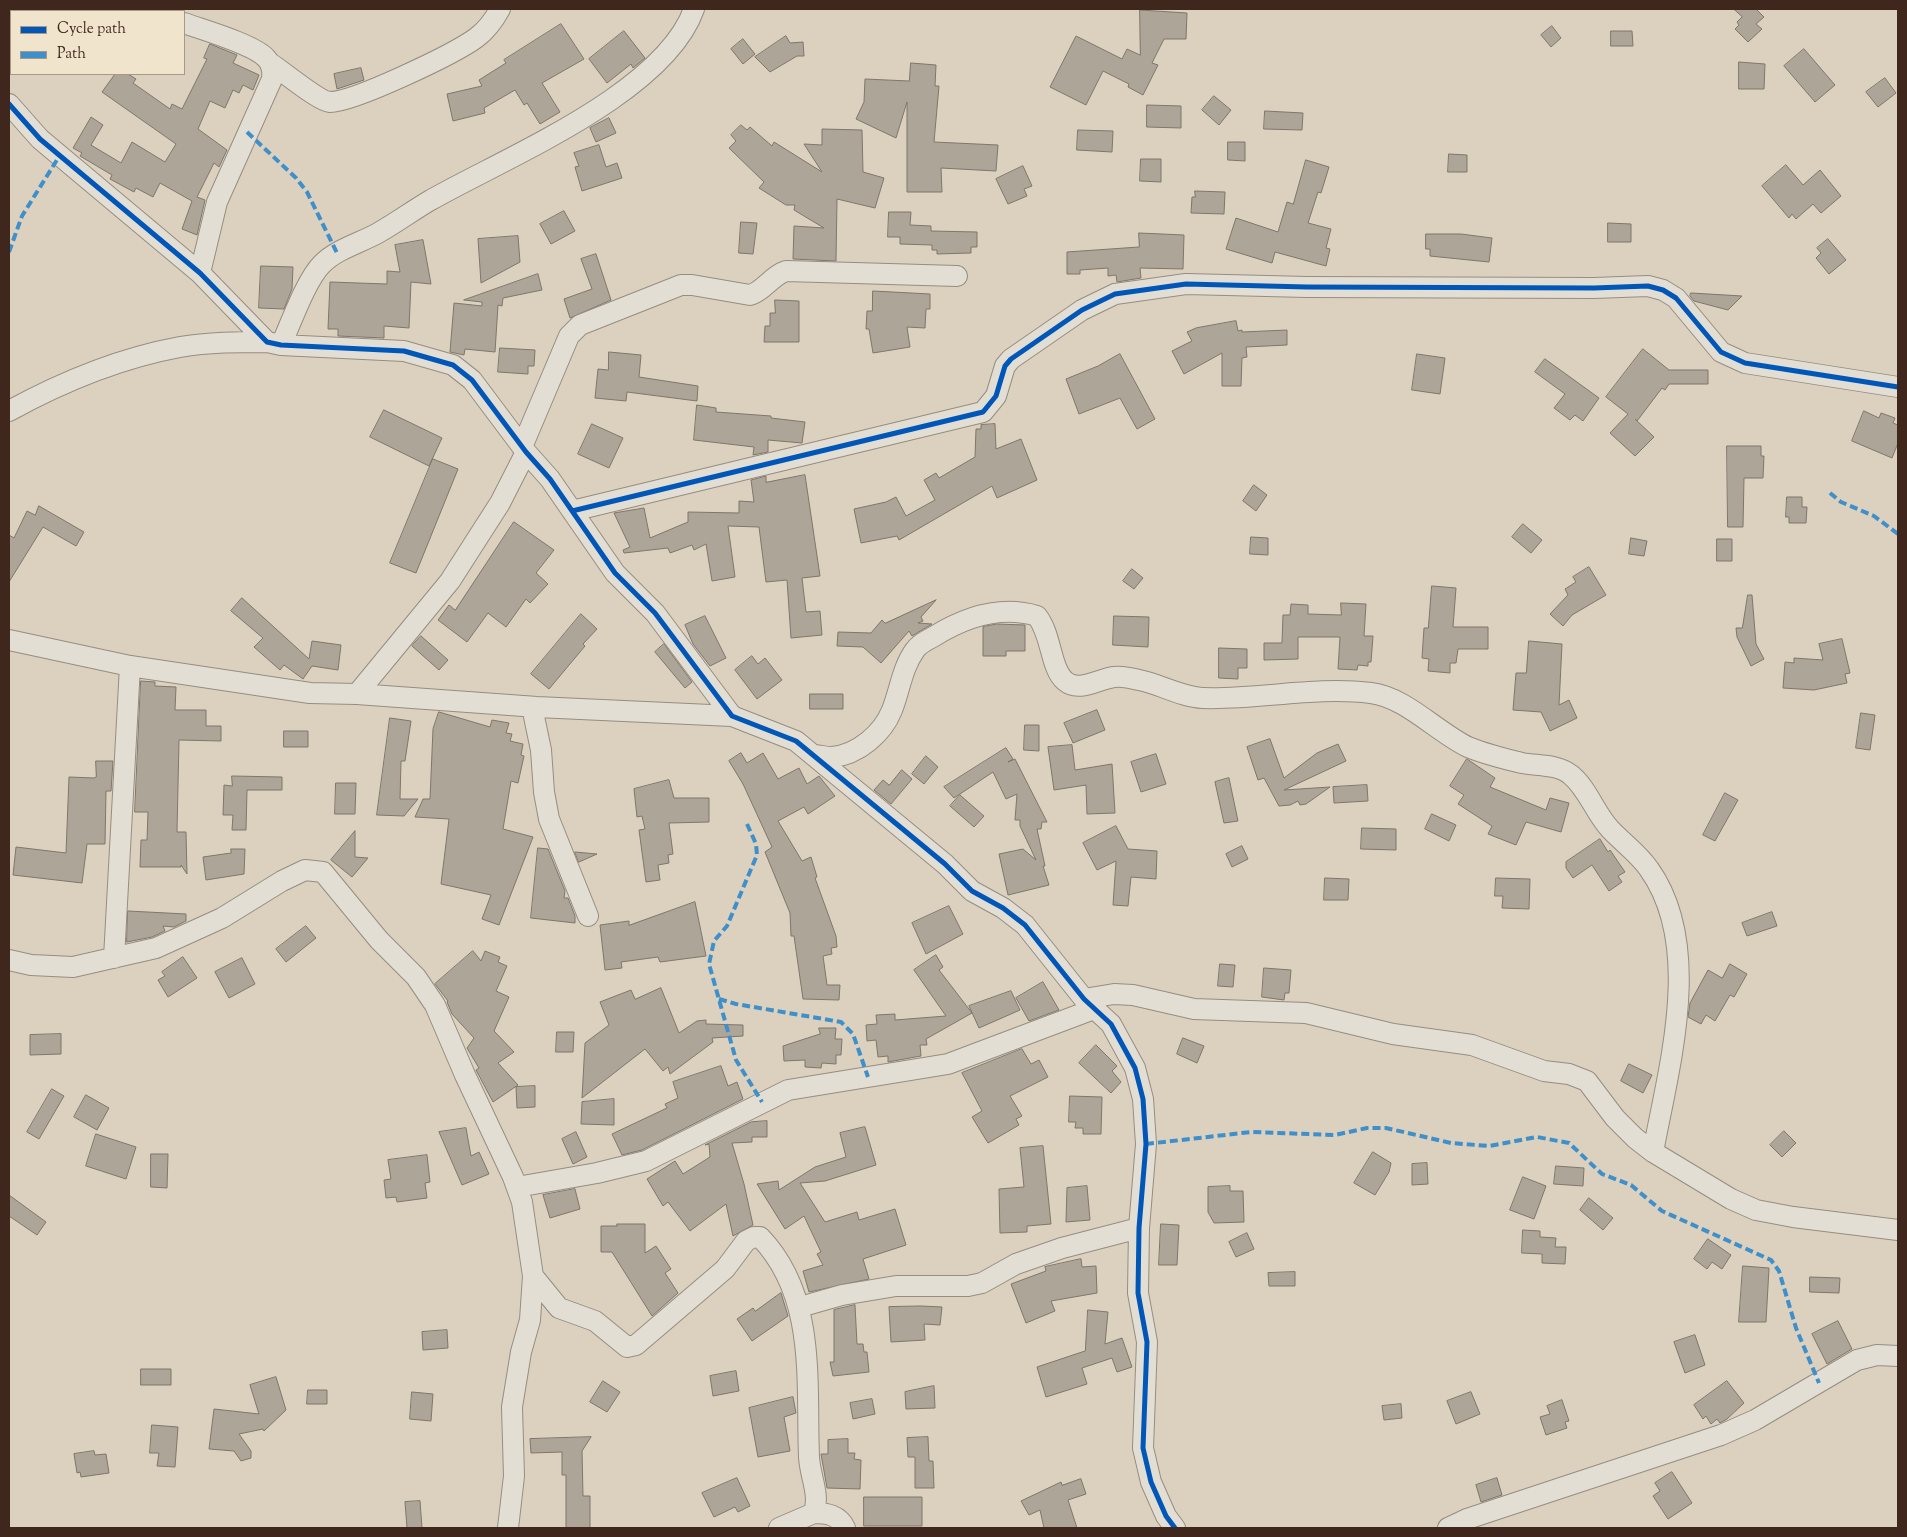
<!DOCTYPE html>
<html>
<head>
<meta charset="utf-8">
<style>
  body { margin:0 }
  #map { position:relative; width:1907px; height:1537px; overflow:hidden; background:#dbd1be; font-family:"Sorts Mill Goudy",serif }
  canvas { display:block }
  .frame { position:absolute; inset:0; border:10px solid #3f271e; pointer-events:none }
  .legend { position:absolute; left:10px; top:10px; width:175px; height:65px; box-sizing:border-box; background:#f0e4cc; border:1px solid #a99886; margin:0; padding:6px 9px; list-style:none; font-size:15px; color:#3f271e }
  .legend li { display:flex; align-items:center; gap:10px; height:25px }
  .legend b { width:25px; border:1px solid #a99886 }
</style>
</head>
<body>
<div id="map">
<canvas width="1907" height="1537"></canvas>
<div class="frame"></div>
<ul class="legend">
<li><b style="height:6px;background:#0057b8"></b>Cycle path</li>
<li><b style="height:6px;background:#3f8fca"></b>Path</li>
</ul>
</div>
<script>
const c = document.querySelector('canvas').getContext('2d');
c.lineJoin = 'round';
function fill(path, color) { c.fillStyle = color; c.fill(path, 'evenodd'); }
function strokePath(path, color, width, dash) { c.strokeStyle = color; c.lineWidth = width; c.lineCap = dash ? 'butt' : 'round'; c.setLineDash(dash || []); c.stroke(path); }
const building = new Path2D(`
  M1734 9H1756L1764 17 1756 24 1762 29 1748 42 1735 29 1739 25 1737 22 1742 17Z
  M1140 10 1187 13 1186 39H1164L1152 63 1158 65 1143 95 1128 87 1129 84 1103 71 1086 105 1050 87 1076 36 1122 59 1127 49 1140 55Z
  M561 24 584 59 542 83 560 112 540 124 527 103 524 105 515 90 484 108 485 113 453 121 447 94 482 86 479 80 506 63 504 60Z
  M1552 26 1561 38 1551 47 1541 35Z
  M624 31 645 58 633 68 631 64 607 83 589 59Z
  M1611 31H1632L1633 46H1611Z
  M786 36 790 43 803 42 804 56H797L770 72 755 57Z
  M743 39 755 54 743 64 731 49Z
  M210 44 237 55 233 63 259 75 253 90 243 85 239 93 233 90 225 108 210 101 198 129 227 150 219 167 214 163 197 197 205 200 197 235 182 229 192 201 160 183 153 197 136 188 134 192 110 179 112 175 80 156 82 153 73 148 91 117 103 125 91 145 121 163 132 142 165 162 176 144 102 92 115 74H128L136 79 133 83 170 109 172 104 182 109 207 59 204 58Z
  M1804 49 1835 85 1815 102 1784 66Z
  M1739 62 1765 64 1764 89H1739Z
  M911 63 936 65 935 86H939L934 142 998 145 996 171 941 168 942 192H907V102L896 138 856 119 864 102 865 79 909 81Z
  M361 68 364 80 337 89 334 74Z
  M1885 78 1896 93 1878 107 1866 92Z
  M1214 96 1231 110 1219 125 1202 110Z
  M1147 105 1181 106V128L1147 127Z
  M1265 111 1303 113 1302 130 1264 129Z
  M609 118 616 133 596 142 590 128Z
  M741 125 747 130 750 127 772 146 774 142 822 172 804 144 822 145V129L862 130 863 172 884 178 875 208 837 199 836 261 793 259 794 226 824 228 794 210 795 205H786L759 188 764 182 729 148 736 141 731 135Z
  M1078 130 1113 131 1112 152 1077 150Z
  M1228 142H1245V161L1228 160Z
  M599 145 606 167 617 163 622 178 582 191 575 167 579 166 574 153Z
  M1449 154 1467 155V172H1448Z
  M1141 159H1161V182L1140 181Z
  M1306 160 1329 167 1321 193 1318 192 1308 223 1331 229 1326 248 1330 249 1326 266 1275 252 1272 263 1226 249 1236 218 1278 232 1287 202 1293 204Z
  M1786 165 1803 185 1820 170 1841 196 1821 213 1813 204 1796 219 1792 214 1789 218 1762 186Z
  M1023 166 1032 186 1024 189 1027 196 1008 204 996 179Z
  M1195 191 1225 192 1224 214 1191 213 1192 197H1195Z
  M564 211 575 231 551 244 540 224Z
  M889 212H911L910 225 931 226V231L977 232V247H971V253L937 254V250H932V245L900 244V237H888Z
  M741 222 757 223 753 254 739 253Z
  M1608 223 1631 224V242H1608Z
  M1139 233 1184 235 1183 269 1140 268 1141 278 1117 282 1116 275 1108 276V268L1080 270V274H1067V252L1139 247Z
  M1426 234H1461L1492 238 1489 262 1430 256V249H1426Z
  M518 236 520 262 481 283 478 239Z
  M1828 239 1846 260 1829 274 1816 258 1821 253 1817 248Z
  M423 240 431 284 411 282 409 328 384 326V338L338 336V329H328L330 282 387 284V271L400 272 395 245Z
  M596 254 611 300 570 318 564 299 592 289 581 259Z
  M261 266 293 267 292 289 284 309 259 308Z
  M538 274 542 290 503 298 502 306 498 305 495 352 465 349 464 355 450 352 454 303 482 306V302L464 300Z
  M873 291 930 294V309H926L925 328 907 327 910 347 873 353 869 329H866L867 311H872Z
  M1691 293 1742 296 1728 310 1694 301 1690 296Z
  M775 300 799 301V342H764L765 326H770V313H775Z
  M1236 321 1238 331 1242 330V332L1287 330V345L1246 347 1247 357 1242 358 1241 386H1222V353L1184 374 1172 351 1192 341 1187 332 1196 328Z
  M500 348 535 350 534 366H528V374L498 372Z
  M1643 349 1669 370H1708V384H1669L1665 390 1662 388 1637 421 1635 419 1654 437 1635 456 1610 433 1628 414 1606 397Z
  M609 352 641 355 639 377 698 386 697 401 627 392 626 401 595 398 598 369 608 370Z
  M1120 354 1155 419 1137 429 1120 398 1079 414 1066 379 1098 366Z
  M1417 354 1445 358 1440 394 1412 390Z
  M1545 359 1599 398 1583 421 1575 415 1570 420 1554 408 1565 394 1535 372Z
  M697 405 716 408V412L771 416V418L805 422 802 443 768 440V452L753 455 754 447 694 440Z
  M384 410 442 438 429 466 370 437Z
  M1864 411 1879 418 1881 413 1895 418 1893 423 1898 425V443L1892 458 1852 441Z
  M592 424 623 438 609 468 578 454Z
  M995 424 996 449 1021 439 1037 480 997 498 992 486 899 540 897 536 861 543 854 509 886 502 896 497 906 516 935 500 924 480 936 473 939 478 975 457 976 429H981V425Z
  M1727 446H1761V456H1764L1763 478H1744L1743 527H1728Z
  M433 459 458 469 416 573 390 563Z
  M805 475 820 576 802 578 806 612 820 611 822 635 791 638 787 580 766 582 759 527 728 526 735 577 712 581 706 544 694 550 692 545 670 553 668 548 624 553 623 550 630 547 614 513 644 508 650 538 688 522V512L739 513V501L754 502 751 480 766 476V482Z
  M1254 485 1267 495 1256 511 1243 501Z
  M1787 497H1802V507H1807L1806 523H1789V517H1786Z
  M39 506 84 532 76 546 43 527 9 582V535L14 538 27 511 35 515Z
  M514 522 554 550 536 573 548 584 530 603 526 599 506 627 488 613 467 642 438 620 449 605 455 610Z
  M1523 524 1542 540 1531 553 1512 537Z
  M1251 537 1268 538V555L1250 554Z
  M1631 538 1647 541 1644 556 1629 554Z
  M1717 539H1732V561H1717Z
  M1589 567 1606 595 1572 615 1563 626 1550 614 1568 595 1565 589 1576 582 1573 577Z
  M1132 569 1143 578 1134 589 1123 581Z
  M1432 586 1456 588 1453 627H1488V649H1458L1456 663H1450V673L1428 671 1429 659 1422 658 1424 628H1428Z
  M1748 595H1752L1756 644 1764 659 1751 666 1737 637 1736 628H1742Z
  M242 598 309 659 312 641 341 645 338 670 312 666 303 679 284 665 280 670 254 647 263 638 231 611Z
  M936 600 921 617 923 621 918 623 932 624 912 636 909 631 881 663 863 647 837 646 838 632 871 633 882 620 885 623Z
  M1341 603 1366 604 1364 636H1373L1371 662H1368V666L1358 665 1357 670 1338 669 1340 637H1298V659L1264 660V643H1282L1283 615H1290L1291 604 1308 605V614L1341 615Z
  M581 614 597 629 583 644 585 646 549 689 531 674Z
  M705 616 726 658 710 666 693 644 685 625Z
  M1114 616 1149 617 1148 647 1113 645Z
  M997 624 1025 625V651H1006V656H983V627Z
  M421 636 448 660 439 670 412 646Z
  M1842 639 1850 673 1845 674 1847 683 1814 690 1783 688 1785 662 1794 663V658L1823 660 1819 644Z
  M1529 641 1562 644 1559 705 1569 700 1577 718 1550 731 1541 712 1513 710 1516 673H1526Z
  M664 644 692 682 685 688 655 652Z
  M1219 648 1247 649V668H1238V679L1219 678Z
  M752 656 758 664 765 658 782 680 757 699 735 670Z
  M141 681 155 682V686L176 687 175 710H206V726H221V741L179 740 177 832H186L187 874 181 865V867H140L141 840H147L148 812H135Z
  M810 694H843V709H810Z
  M1097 710 1105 730 1073 743 1064 723Z
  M439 712 490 727 492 720 509 723 506 733 512 734 510 741 523 744 521 755 524 756 518 783 511 781 503 829 533 837 499 925 482 919 491 895 441 884 449 819 415 817 423 799H430L433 729Z
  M1861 713 1875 715 1870 750 1856 748Z
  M390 718 411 721 405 761H401L400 799H418L404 816 377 815Z
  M1025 725H1039V751L1024 750Z
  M284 731H308V747H284Z
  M1270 739 1284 778 1317 753 1338 744 1346 761 1284 790 1330 787 1306 804 1300 805 1298 801 1290 805 1279 806 1264 778 1258 780 1247 747Z
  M1072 745 1075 770 1112 764 1115 813 1087 814 1086 785 1054 790 1048 747Z
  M1006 748 1013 759 1008 762 1015 759 1047 822H1042L1041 829H1037L1045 866H1043L1049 885 1008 895 999 854 1023 849 1036 860 1020 826V820H1015L1017 794 1006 799 993 772 954 798 944 787Z
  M741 753 747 763 763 753 778 779 799 768 807 784 819 776 835 796 808 814 804 807 778 821 802 861 811 857 817 877 815 878 836 936 837 947 831 948 832 954 823 956 827 985H840L839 1000 803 999 794 936H791L790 913 765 852 772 847 743 784 729 761Z
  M1156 754 1166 784 1141 792 1131 762Z
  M926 756 938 767 924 784 912 774Z
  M1467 759 1495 778 1490 787 1546 810 1550 798 1569 803 1561 832 1526 822 1516 845 1488 834 1492 826 1458 804 1464 795 1450 786Z
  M96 761H113L111 791H106L105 844H87L82 883 13 875 16 847 66 853 69 777 94 778 96 777Z
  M902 770 912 779 891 804 874 790 883 780 889 785Z
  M232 776 282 777V790H247L246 830H232L233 815H223L224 785 232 786Z
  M1229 778 1238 821 1224 823 1215 782Z
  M669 780 674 798H709V822L669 823 673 854 668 855 669 863 658 865 660 880 646 882 639 830 645 829 642 816 637 817 634 789Z
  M336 783H356L355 814H335Z
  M1367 785 1368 801 1334 803 1333 787Z
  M1725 793 1738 800 1715 841 1703 835Z
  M960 795 984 816 974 827 950 806Z
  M1432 814 1456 825 1449 841 1425 829Z
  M1116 826 1128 849 1157 851 1156 879 1131 877 1128 906 1113 905 1116 861 1097 870 1083 843Z
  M1362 828 1396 829V850L1361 849Z
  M355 831V857L368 858 352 877 331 860Z
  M1600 839 1608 852 1610 850 1625 872 1618 876 1622 882 1609 891 1592 865 1573 878 1566 868V862Z
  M1242 846 1248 859 1232 867 1226 854Z
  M538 848 548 849 565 891 564 898H568L575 916V923L531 918Z
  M231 849H245L244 874 206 880 203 857 231 853Z
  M575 852 597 854 579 862Z
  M1325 878 1349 879 1348 900H1324Z
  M1496 878 1530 879 1529 909 1502 908 1503 896H1495Z
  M695 902 706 956 660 962 658 957 621 962 622 968 605 970 600 925 629 921V925Z
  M949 906 963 934 926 954 912 923Z
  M128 911 186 914V921L174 927 163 926 165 931 152 937 127 942Z
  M1772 912 1777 926 1747 936 1742 923Z
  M306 926 316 938 286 962 276 949Z
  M473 951 481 961 485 951 500 957 498 962 507 966 496 991 509 997 494 1031 514 1052 498 1063 518 1085 493 1102 476 1070 479 1068 467 1048 474 1038 452 1014 447 1002 448 1001 435 984Z
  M936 955 943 967 939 970 972 1013 926 1039 927 1045H920L921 1056 888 1062V1056L878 1057 876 1040 867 1041 866 1025 877 1024 876 1015 895 1014V1020L946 1016 914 970Z
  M183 957 197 978 168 997 158 980 165 976 162 972Z
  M242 958 255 984 229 998 215 972Z
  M1220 964 1235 965 1233 987 1218 986Z
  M1730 964 1747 974 1734 997 1730 995 1715 1021 1706 1015 1701 1024 1688 1017 1690 1003 1708 970 1722 978Z
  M1264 968 1291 970 1289 993H1285L1284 1000 1262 997Z
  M1043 982 1059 1010 1029 1021 1016 998Z
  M661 988 679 1033 697 1021 706 1020V1024L743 1025V1036L712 1038 713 1042 670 1074 668 1067 663 1071 645 1049 582 1098 585 1043 609 1025 600 1002 631 990 635 999Z
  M1011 991 1020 1010 979 1028 969 1006Z
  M819 1028H836L835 1039H842L841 1055H836V1064L822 1063 821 1068 805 1067V1060L784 1061 783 1046 820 1034Z
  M557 1032H574L573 1052H556Z
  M61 1034V1054L30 1055V1035Z
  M1183 1038 1204 1046 1197 1063 1177 1054Z
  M1096 1045 1117 1066 1112 1071 1121 1082 1111 1093 1079 1063Z
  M1022 1049 1031 1064 1039 1060 1048 1077 1010 1096 1022 1116 1016 1119 1019 1125 988 1143 972 1117 982 1111 962 1073Z
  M1629 1064 1652 1075 1643 1093 1621 1081Z
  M721 1066 728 1086 737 1082 743 1099 642 1150 622 1155 612 1134 667 1108 665 1104 678 1098 673 1082Z
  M535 1086V1107L517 1108 516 1087Z
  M52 1089 64 1096 39 1139 27 1132Z
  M86 1095 109 1108 97 1130 74 1117Z
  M1070 1096 1102 1097 1101 1134H1083V1128H1075L1076 1122H1069Z
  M614 1099V1125L581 1124 582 1102Z
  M767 1121V1137H752V1142L732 1143 744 1184 753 1225 733 1236 726 1204 690 1231 668 1202 663 1206 647 1179 675 1161 683 1174 710 1157 709 1144 705 1145 751 1122Z
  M865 1127 876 1165 825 1181 800 1183 825 1222 857 1212 859 1220 895 1209 906 1245 863 1259 869 1279 809 1292 803 1271 823 1265 817 1254 821 1252 804 1216 785 1229 757 1184 778 1181 779 1190 815 1167 846 1157 840 1133Z
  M466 1128 471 1156 479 1152 489 1174 462 1185 439 1132Z
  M1784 1131 1796 1143 1782 1157 1770 1145Z
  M576 1132 587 1157 573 1164 562 1139Z
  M96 1134 136 1147 126 1179 86 1166Z
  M1043 1146 1051 1224 1027 1226V1232L1000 1233 999 1189 1024 1187 1020 1148Z
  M1373 1152 1391 1163 1389 1172 1375 1195 1354 1183Z
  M151 1154H168L167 1188 151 1187Z
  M427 1155 430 1182 425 1183 427 1198 397 1202 396 1197 386 1198 384 1180 391 1179 388 1160Z
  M1427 1163 1428 1184 1412 1185V1164Z
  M1556 1166 1584 1168 1583 1186 1554 1184Z
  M1523 1177 1546 1186 1534 1219 1510 1210Z
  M1087 1186 1090 1220 1066 1222 1067 1188Z
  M1230 1186V1191H1243L1244 1222 1214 1223 1208 1212V1187Z
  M575 1189 580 1209 550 1218 543 1195Z
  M9 1195 46 1222 37 1235 9 1216Z
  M1589 1198 1613 1218 1603 1230 1580 1210Z
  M617 1224H645V1253L656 1246 671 1269 665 1273 678 1293 652 1316 612 1252H601V1226H617Z
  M1161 1224 1179 1225 1177 1265H1159Z
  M1523 1230 1540 1231V1237L1556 1238 1555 1247H1566L1565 1264 1542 1263V1254L1522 1253Z
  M1247 1233 1254 1249 1236 1257 1229 1242Z
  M1708 1239 1731 1255 1722 1269 1712 1262 1707 1269 1694 1259Z
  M1081 1259 1082 1267 1096 1266 1097 1293 1051 1301 1055 1311 1026 1323 1011 1284 1046 1271 1045 1267Z
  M1743 1266 1769 1268 1766 1322H1739Z
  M1295 1272V1286H1269L1268 1273Z
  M1810 1277 1840 1278 1839 1293 1810 1292Z
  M781 1293 788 1316 752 1341 737 1319 753 1308 755 1311Z
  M855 1305 857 1344H863L864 1352H867L869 1372 833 1376 830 1362H834V1310Z
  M921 1306 942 1307 940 1325 924 1324 925 1340 891 1342 889 1307Z
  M1088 1310 1108 1312 1105 1344 1122 1338 1132 1367 1117 1372 1112 1358 1082 1368 1087 1384 1046 1397 1037 1367 1085 1351Z
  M1838 1321 1852 1349 1827 1364 1812 1334Z
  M447 1330 448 1348 423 1350 422 1332Z
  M1695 1335 1705 1365 1685 1373 1674 1342Z
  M141 1369H171V1385H141Z
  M736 1371 739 1391 713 1396 710 1376Z
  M276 1377 286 1410 264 1431 263 1429 239 1434 251 1451V1458L241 1461 234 1451 209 1449 214 1409 259 1414 250 1385Z
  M603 1381 620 1392 607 1412 590 1402Z
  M1727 1381 1744 1403 1727 1419 1720 1423 1717 1419 1711 1424 1706 1416 1703 1419 1694 1405Z
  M934 1386 935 1408 906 1409 905 1392Z
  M308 1390H327V1404H307Z
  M412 1392 433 1394 431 1421 410 1419Z
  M1471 1392 1480 1414 1456 1424 1447 1401Z
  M793 1397 796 1413 784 1417 790 1451 758 1457 749 1408Z
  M872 1399 875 1414 853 1419 850 1403Z
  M1562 1400 1569 1421 1565 1422 1567 1428 1546 1435 1540 1417 1550 1414 1547 1406Z
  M1401 1404 1402 1418 1384 1420 1382 1406Z
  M152 1425 178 1427 175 1467 157 1466 159 1453H150Z
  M591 1437 582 1451 583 1496H590V1528H566V1475H562V1452L531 1453 530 1439Z
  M928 1437 929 1461H933L934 1488H915V1457H908L907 1438Z
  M848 1439V1453H855L854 1459 861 1460 860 1489 827 1488 821 1454H828V1440Z
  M94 1451 95 1455 106 1454 109 1473 81 1477 80 1472 77 1473 74 1454Z
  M1672 1472 1692 1503 1668 1519 1653 1496 1660 1491 1655 1483Z
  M737 1478 750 1506 738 1512 735 1507 714 1517 702 1493Z
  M1497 1478 1502 1495 1481 1502 1476 1485Z
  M1081 1479 1086 1494 1068 1500 1077 1528H1044L1040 1510 1029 1515 1021 1501 1061 1482 1062 1485Z
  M864 1497H922V1526H864Z
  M420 1501 422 1528H407L405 1502Z`);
fill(building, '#ada598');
strokePath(building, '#7f766c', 1);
const minor = new Path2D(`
  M144 9 151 11
  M184 23C203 30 253 44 266 58 272 64 273 71 272 79L217 202 200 273
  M270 63C283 71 318 101 330 102 354 102 454 54 476 38 487 30 494 20 500 9
  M9 104 40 139 200 273 267 342 281 345 404 351 453 365 472 380 526 452 550 479 615 573 655 613 732 716 796 741 945 864 972 891 1003 908 1025 925 1084 999 1111 1024 1135 1068 1143 1099 1146 1144 1139 1228 1138 1293 1147 1342 1143 1448 1151 1482 1166 1516 1175 1528
  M281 345C291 323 306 280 322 264 337 249 360 243 378 233 396 223 412 211 429 201 504 158 664 94 694 9
  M9 411C62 382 120 358 180 347 209 342 238 342 267 342
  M522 447 569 336 580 325 681 285H692L750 295C764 291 771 276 786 271L957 276
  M572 511 983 412 996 396 1005 366 1011 359 1082 310 1115 294 1186 284 1307 287 1594 288 1648 286 1663 290 1676 298 1721 352 1745 363 1898 387
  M9 640 130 666 310 693 357 694 537 707 732 716
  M357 694 450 581 500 503 526 452
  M532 707 541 750 544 792 549 819 588 916
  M813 755C819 755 826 757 832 757 858 755 883 733 892 710 900 690 902 668 915 650 919 644 927 640 933 637 965 617 1001 605 1037 616 1052 635 1050 668 1065 681 1079 693 1098 679 1114 677 1122 676 1131 678 1139 680 1160 684 1181 697 1203 698 1258 700 1315 686 1371 693 1405 697 1437 732 1468 747 1485 754 1505 759 1522 763 1538 766 1558 764 1571 775 1588 789 1595 813 1610 829 1622 842 1639 854 1649 869 1704 946 1669 1066 1653 1152
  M114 958 130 666
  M9 960 31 965 73 967 156 948 222 918 282 881 305 870 323 872 379 940 416 977 435 1005 465 1075 513 1177 522 1202 533 1276 530 1320 521 1352 512 1407 514 1476 508 1528
  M1084 999 1114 994 1133 995 1194 1009 1306 1013 1393 1034 1472 1045 1544 1071 1569 1074 1587 1081 1615 1118 1635 1138 1653 1152 1731 1199 1756 1210 1793 1217 1898 1230
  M517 1187 597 1173 646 1161 788 1090 948 1064 1094 1009
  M533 1276 559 1308 595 1321 627 1347 636 1345 725 1269 746 1241 754 1237H760C817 1296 806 1382 809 1457 810 1477 820 1493 814 1513L779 1528
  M800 1307 842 1295 896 1286H968L982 1283 1016 1264 1062 1248 1139 1228
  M814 1513C827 1513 839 1515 845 1528
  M1448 1528 1467 1519 1721 1435 1755 1420 1857 1360 1877 1355 1898 1356`);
strokePath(minor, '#968d81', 22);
strokePath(minor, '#e3ded4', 20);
strokePath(new Path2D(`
  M247 132 296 178 307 192 337 253
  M9 252 22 216 60 155
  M1830 493 1841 502 1874 516 1898 534
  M747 824 756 844 757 855 727 926 714 941 709 964 736 1060 762 1102
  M719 999 736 1004 841 1022 853 1034 868 1077
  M1146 1144 1251 1132 1335 1135 1367 1128H1386L1451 1143 1489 1146 1537 1137 1569 1143 1602 1174 1631 1185 1662 1211 1771 1260 1779 1271 1796 1328 1819 1383`), '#3f8fca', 4, [8, 4]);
strokePath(new Path2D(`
  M9 104 40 139 200 273 267 342 281 345 404 351 453 365 472 380 526 452 550 479 615 573 655 613 732 716 796 741 945 864 972 891 1003 908 1025 925 1084 999 1111 1024 1135 1068 1143 1099 1146 1144 1139 1228 1138 1293 1147 1342 1143 1448 1151 1482 1166 1516 1175 1528
  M572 511 983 412 996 396 1005 366 1011 359 1082 310 1115 294 1186 284 1307 287 1594 288 1648 286 1663 290 1676 298 1721 352 1745 363 1898 387`), '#0057b8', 5);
</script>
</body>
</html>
